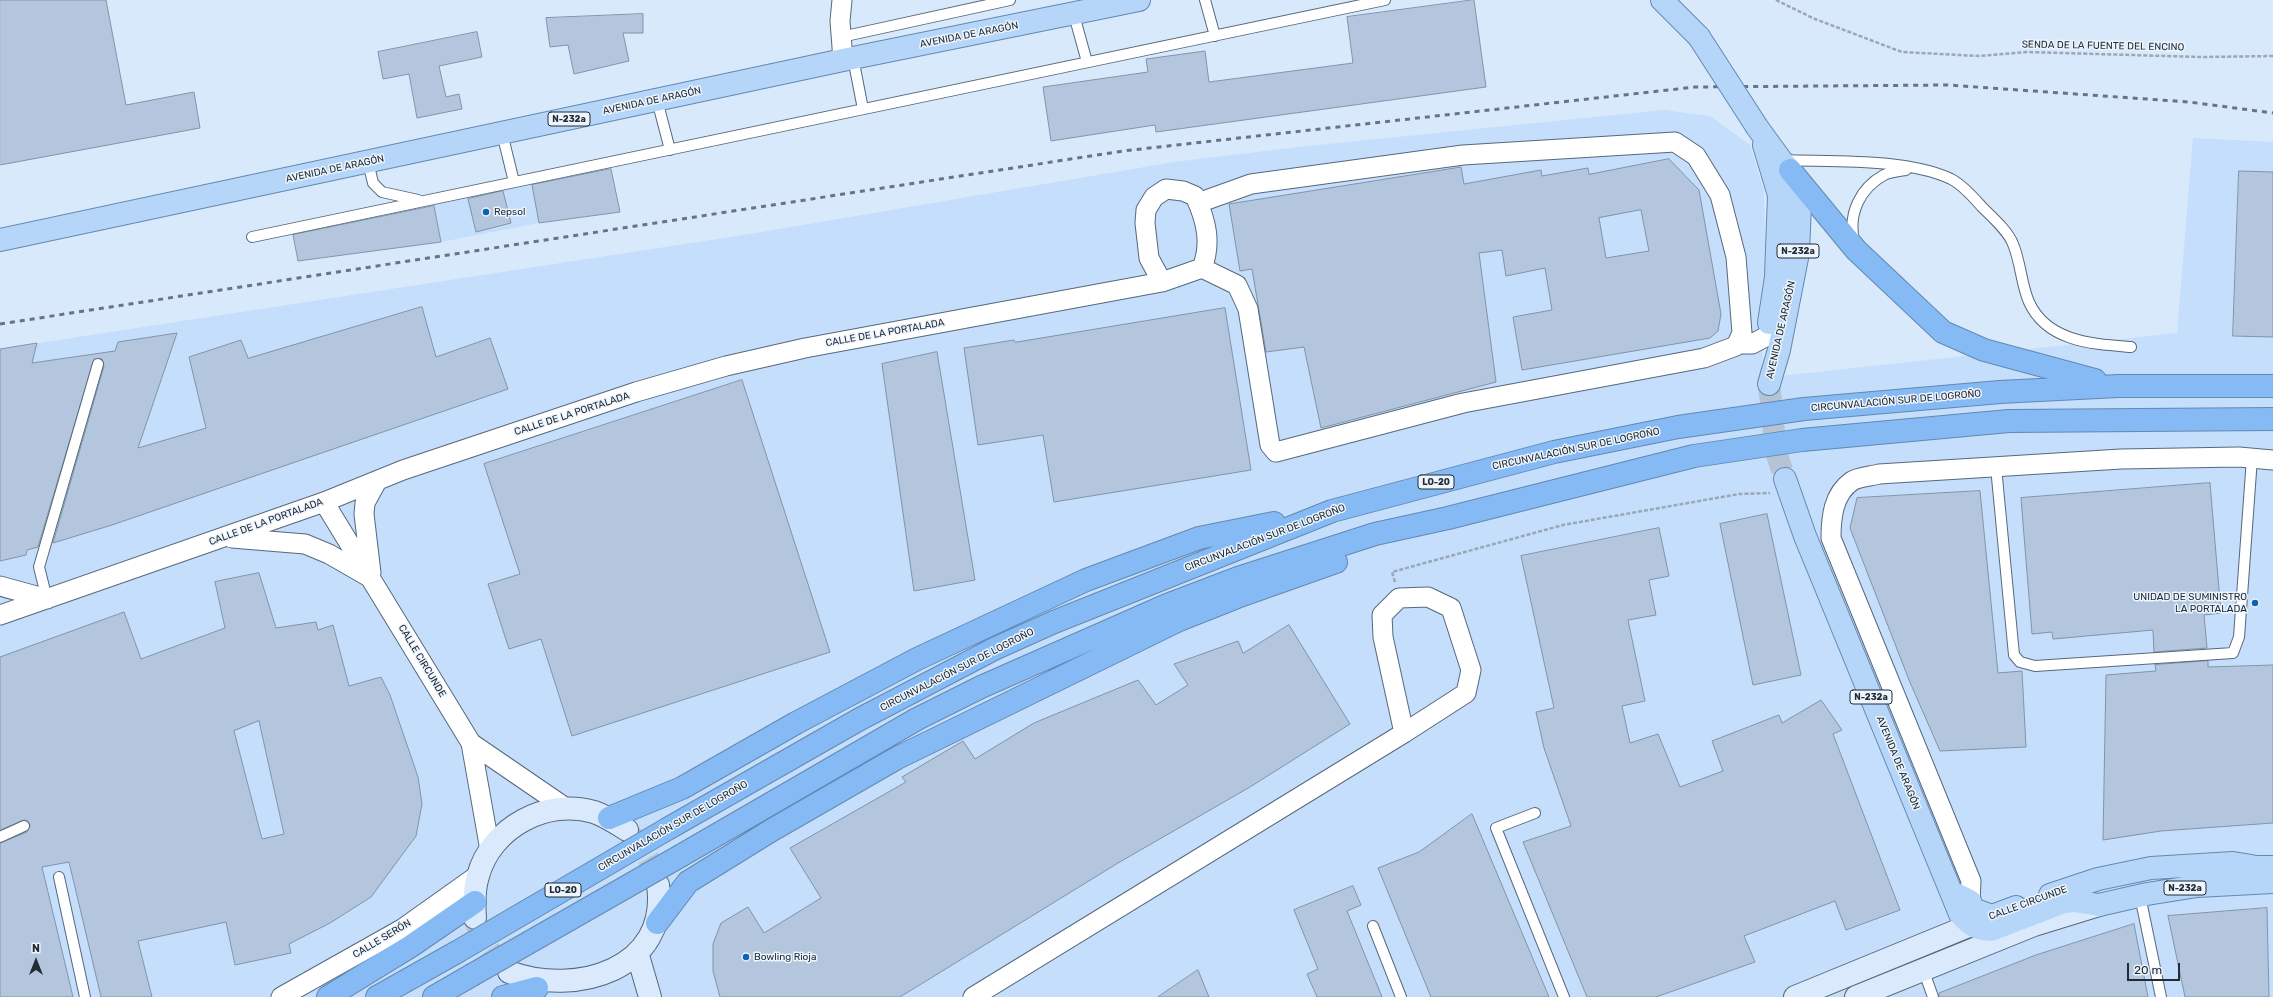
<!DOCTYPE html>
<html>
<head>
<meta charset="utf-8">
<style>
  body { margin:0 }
  #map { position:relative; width:2273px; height:997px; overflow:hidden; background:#d9e9fc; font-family:Rubik,sans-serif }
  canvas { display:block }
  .north { position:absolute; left:16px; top:941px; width:40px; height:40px; -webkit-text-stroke:3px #edf5ff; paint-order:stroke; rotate:0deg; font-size:11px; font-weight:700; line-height:16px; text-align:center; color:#232b34 }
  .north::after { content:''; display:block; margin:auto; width:14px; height:18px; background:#232b34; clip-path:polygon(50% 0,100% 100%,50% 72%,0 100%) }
  .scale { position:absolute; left:2127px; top:963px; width:53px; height:18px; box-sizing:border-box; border:2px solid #232b34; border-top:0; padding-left:5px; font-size:12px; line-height:14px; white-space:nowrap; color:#232b34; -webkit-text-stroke:3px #edf5ff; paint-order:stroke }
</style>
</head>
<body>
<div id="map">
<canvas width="2273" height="997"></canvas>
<div class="north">N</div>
<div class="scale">20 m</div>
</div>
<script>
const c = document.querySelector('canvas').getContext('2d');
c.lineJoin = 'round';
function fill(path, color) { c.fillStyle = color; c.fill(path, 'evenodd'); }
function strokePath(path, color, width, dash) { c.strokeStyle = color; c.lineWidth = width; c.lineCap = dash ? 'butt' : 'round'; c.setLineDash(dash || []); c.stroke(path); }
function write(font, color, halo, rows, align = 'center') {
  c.font = font + ' Rubik,sans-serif'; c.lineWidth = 3; c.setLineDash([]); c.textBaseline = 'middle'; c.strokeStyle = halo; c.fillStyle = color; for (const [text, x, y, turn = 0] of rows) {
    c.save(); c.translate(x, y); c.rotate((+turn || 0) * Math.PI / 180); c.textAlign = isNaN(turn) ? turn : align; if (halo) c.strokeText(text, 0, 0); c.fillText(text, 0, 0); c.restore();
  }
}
fill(new Path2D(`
  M1664 110 1710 116 1750 145 1764 191 1766 290 1762 378 2177 333 2193 138 2273 142V997H0V349L750 234 1174 162 1298 147Z
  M532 181 539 223 441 242 433 200Z`), '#c4defb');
const building = new Path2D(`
  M0 0H106L126 105 194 92 200 128 0 165Z
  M1474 0 1486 87 1156 132 1155 125 1051 141 1043 87 1148 72 1146 59 1205 51 1209 82 1353 63 1347 17Z
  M643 14V33H623L629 61 574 74 568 45 550 47 546 18Z
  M477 32 482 57 439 66 446 97 459 94 462 109 417 118 409 74 383 79 378 52Z
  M1669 159 1699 190 1721 314 1718 331 1710 338 1522 370 1513 317 1552 310 1545 268 1506 276 1502 250 1479 253 1496 382 1321 428 1304 347 1266 352 1252 269 1240 271 1229 204 1461 167 1464 184 1541 170 1542 176 1588 168 1589 174ZM1641 210 1649 251 1606 258 1599 218Z
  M611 169 620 212 539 223 532 185Z
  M2239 171 2273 172V337L2233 336Z
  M503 191 511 223 476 232 468 199Z
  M434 206 441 242 298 261 293 235Z
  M422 307 436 357 490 338 508 389 112 525 53 543 104 366 102 359H94L38 547 27 550 26 555 0 561V349L37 343 32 363 115 351 118 342 177 333 138 448 206 428 189 357 241 340 248 358Z
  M1225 308 1251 470 1054 502 1043 435 978 445 964 348 1014 340 1015 342Z
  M937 352 975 580 914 591 882 364Z
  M742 380 830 652 572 736 541 639 509 649 488 584 520 574 484 464Z
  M2210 483 2221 613 2204 615 2207 648 2154 652 2153 630 2053 639 2052 632 2032 634 2021 498Z
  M1980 491 1998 673 2022 671 2026 747 1940 751 1909 680 1850 528 1857 498Z
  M1767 514 1801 675 1753 685 1720 524Z
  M1659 528 1669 576 1649 580 1656 615 1628 620 1645 701 1622 706 1630 743 1658 734 1680 787 1723 771 1712 741 1779 715 1782 723 1821 700 1842 730 1833 734 1900 910 1846 930 1835 901 1744 936 1755 962 1656 997H1587L1523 842 1571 826 1544 748 1536 712 1554 708 1521 556Z
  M259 573 276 628 316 622 318 630 333 625 349 686 381 677 390 695 418 777 422 804 416 836 371 897 330 923 289 944 291 953 235 965 226 922 138 941 152 997H101L69 862 42 867 73 997H0V843L27 832 30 826 28 821 24 820 0 830V657L124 612 141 659 225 628 215 582ZM259 721 284 834 262 839 234 731Z
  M1289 625 1350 724 1250 787 1118 863 900 997H720L713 971V944L721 923 748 907 764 933 821 898 790 848 906 782 902 777 963 741 975 759 1034 723 1138 680 1156 705 1188 685 1174 664 1238 641 1243 653Z
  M2208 661V667L2273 665V823L2161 831 2103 840 2106 675 2156 671 2155 665Z
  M1472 814 1549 997H1431L1378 868 1419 852Z
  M1353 886 1361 905 1347 911 1382 997H1317L1307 974 1318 969 1294 910Z
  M2267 908 2269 997H2185L2168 916Z
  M2134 924 2148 997H1939V993L2036 955Z
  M1198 970 1209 997H1158Z`);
fill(building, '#b3c6dd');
strokePath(building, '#8294aa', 1);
strokePath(new Path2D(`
  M628 832C643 848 654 863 658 885
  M475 920C481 940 493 957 509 972`), '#b5c3d4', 22, [22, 11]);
strokePath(new Path2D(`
  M1769 384 1776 452 1785 479`), '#b5c3d4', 22, [22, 11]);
const lane = new Path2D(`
  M1205 0 1215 36
  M1074 15 1087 62
  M841 37 1010 0
  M853 58 863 109
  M657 100 670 150
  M502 133 514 182
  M1784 160C1833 162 1906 158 1951 179 1963 185 1974 198 1982 207 1993 218 2008 231 2013 244 2021 263 2021 284 2029 302 2047 342 2093 344 2131 347
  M368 162 373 183 382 192 418 200
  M252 237 1385 0
  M1854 240C1848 214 1860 188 1884 175 1890 172 1899 171 1906 170
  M1996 467 2014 655 2020 662 2035 666 2233 653 2239 637 2252 458
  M47 599 39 567 98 364
  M1535 813 1496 828 1564 997
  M0 837 24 826
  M59 877 85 997
  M2140 896 2161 997
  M1373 926 1401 997
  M1923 969 1933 997`);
const street = new Path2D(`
  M842 0 840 21 843 60
  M1198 203 1251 184 1463 155 1675 142 1696 156 1720 195 1736 257 1742 333 1736 346 1704 358 1463 403 1276 452 1270 445 1248 309 1237 285 1202 268
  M1738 344H1752L1769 335
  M324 502 471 743 490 850
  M232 538 305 544 329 554 369 577
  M371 573 364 514 365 503 377 481
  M0 586 47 599
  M0 615 324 502 403 470 636 392 726 366 805 348 1162 282 1202 268C1212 243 1206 220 1195 196L1183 191 1166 189 1154 197 1146 210 1145 223 1149 258 1162 282
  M471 743 566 808
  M1970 901 1971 881 1831 538C1831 518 1833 494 1852 481 1858 477 1872 476 1879 474L2121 459 2239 457 2273 460
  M281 997 402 929 478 875
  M973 997 1404 733 1466 693 1471 670 1451 608 1428 597 1399 598 1382 615 1383 637 1404 733`);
const secondary = new Path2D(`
  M475 918C474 905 474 889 478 876 491 827 547 798 594 812 606 816 616 823 627 830
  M639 959 650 997
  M509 972C576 997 670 969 658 885
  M1795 997 1983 920
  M1856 997 2034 925 2099 905`);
const primary = new Path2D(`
  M1662 0 1699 37
  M1757 127 1781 160 1790 170 1800 204 1798 253 1779 350 1769 384
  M1764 145 1779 195 1776 277 1769 323
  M0 240 843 60 1139 0
  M1785 479 1805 536 1960 914C1969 924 1977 930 1991 930L2064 902 2074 901 2099 905 2147 894 2197 886 2273 882
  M1958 895 1970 901 1973 909 1992 916 2016 907
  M2050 895 2098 879 2151 868 2233 863 2257 867H2273`);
const highway = new Path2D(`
  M1790 170 1856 250 1943 332 1984 350 2095 380
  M609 818 682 788 796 723 917 659 1086 580 1199 538 1274 523
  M669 828 860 719 994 649 1054 622 1332 511 1554 452 1678 427 1804 409 2000 392 2118 386H2273
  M682 855 917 719 981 687 1167 605 1238 578 1375 534 1448 518 1694 456 1802 440 2009 421 2273 419
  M657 923 688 882 772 830 897 758 1179 620 1237 597 1336 562
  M328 997 411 946 475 902
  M377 997 457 952
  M434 997 472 975
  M503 997 537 988`);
strokePath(lane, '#56687c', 12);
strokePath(street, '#56687c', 21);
strokePath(secondary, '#56687c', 24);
strokePath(primary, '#6388b1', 24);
strokePath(highway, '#6388b1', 24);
strokePath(new Path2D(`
  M1776 0 1815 19 1902 52 1979 56 2027 52 2201 57 2273 56
  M1395 582 1392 572 1563 525 1739 494 1770 493`), '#9aa7b6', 2.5, [4, 2]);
strokePath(lane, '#fff', 10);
strokePath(street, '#fff', 19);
strokePath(secondary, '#daeafc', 22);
strokePath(primary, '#b6d6f9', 22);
strokePath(highway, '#85baf5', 22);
strokePath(new Path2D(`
  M0 324 1123 151 1695 87 1948 85 2189 102 2273 113`), '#697481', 3, [5, 5]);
const primaryBridge = new Path2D(`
  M1699 37 1757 127`);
const highwayBridge = new Path2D(`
  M457 952 669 828
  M472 975 682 855`);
strokePath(primaryBridge, '#6388b1', 24, []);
strokePath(highwayBridge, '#6388b1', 24, []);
strokePath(primaryBridge, '#b6d6f9', 22);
strokePath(highwayBridge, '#85baf5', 22);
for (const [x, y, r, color] of [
  [486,212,4,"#0c63b1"],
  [2255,603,4,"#0c63b1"],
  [746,957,4,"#0c63b1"]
]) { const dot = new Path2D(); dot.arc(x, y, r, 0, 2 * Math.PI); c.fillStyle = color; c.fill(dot); strokePath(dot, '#edf5ff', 1.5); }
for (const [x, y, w] of [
  [569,119,42],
  [1798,251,42],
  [1436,482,36],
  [1871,697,42],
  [2185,888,42],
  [563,890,36]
]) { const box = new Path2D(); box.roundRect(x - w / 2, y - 7, w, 14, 3); c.fillStyle = '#edf5ff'; c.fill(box); strokePath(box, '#232b34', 1); }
write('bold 9px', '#232b34', null, [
  ["N-232a",569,119],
  ["N-232a",1798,251],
  ["LO-20",1436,482],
  ["N-232a",1871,697],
  ["N-232a",2185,888],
  ["LO-20",563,890]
]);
write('10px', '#232b34', '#edf5ff', [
  ["AVENIDA DE ARAGÓN",969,35,-11],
  ["SENDA DE LA FUENTE DEL ENCINO",2103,46,1],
  ["AVENIDA DE ARAGÓN",652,101,-12],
  ["AVENIDA DE ARAGÓN",335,169,-12],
  ["AVENIDA DE ARAGÓN",1781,330,-77],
  ["CALLE DE LA PORTALADA",885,333,-10],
  ["CIRCUNVALACIÓN SUR DE LOGROÑO",1896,401,-5],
  ["CALLE DE LA PORTALADA",572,414,-18],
  ["CIRCUNVALACIÓN SUR DE LOGROÑO",1576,449,-12],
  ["CALLE DE LA PORTALADA",266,522,-20],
  ["CIRCUNVALACIÓN SUR DE LOGROÑO",1265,538,-21],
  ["CALLE CIRCUNDE",422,661,59],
  ["CIRCUNVALACIÓN SUR DE LOGROÑO",957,670,-27],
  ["AVENIDA DE ARAGÓN",1898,763,68],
  ["CIRCUNVALACIÓN SUR DE LOGROÑO",673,826,-30],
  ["CALLE CIRCUNDE",2028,903,-20],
  ["CALLE SERÓN",382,939,-31]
]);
write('10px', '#232b34', '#edf5ff', [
  ["Repsol",494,212],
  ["UNIDAD DE SUMINISTRO",2247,597,"right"],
  ["LA PORTALADA",2247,609,"right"],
  ["Bowling Rioja",754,957]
], 'left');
</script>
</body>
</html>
